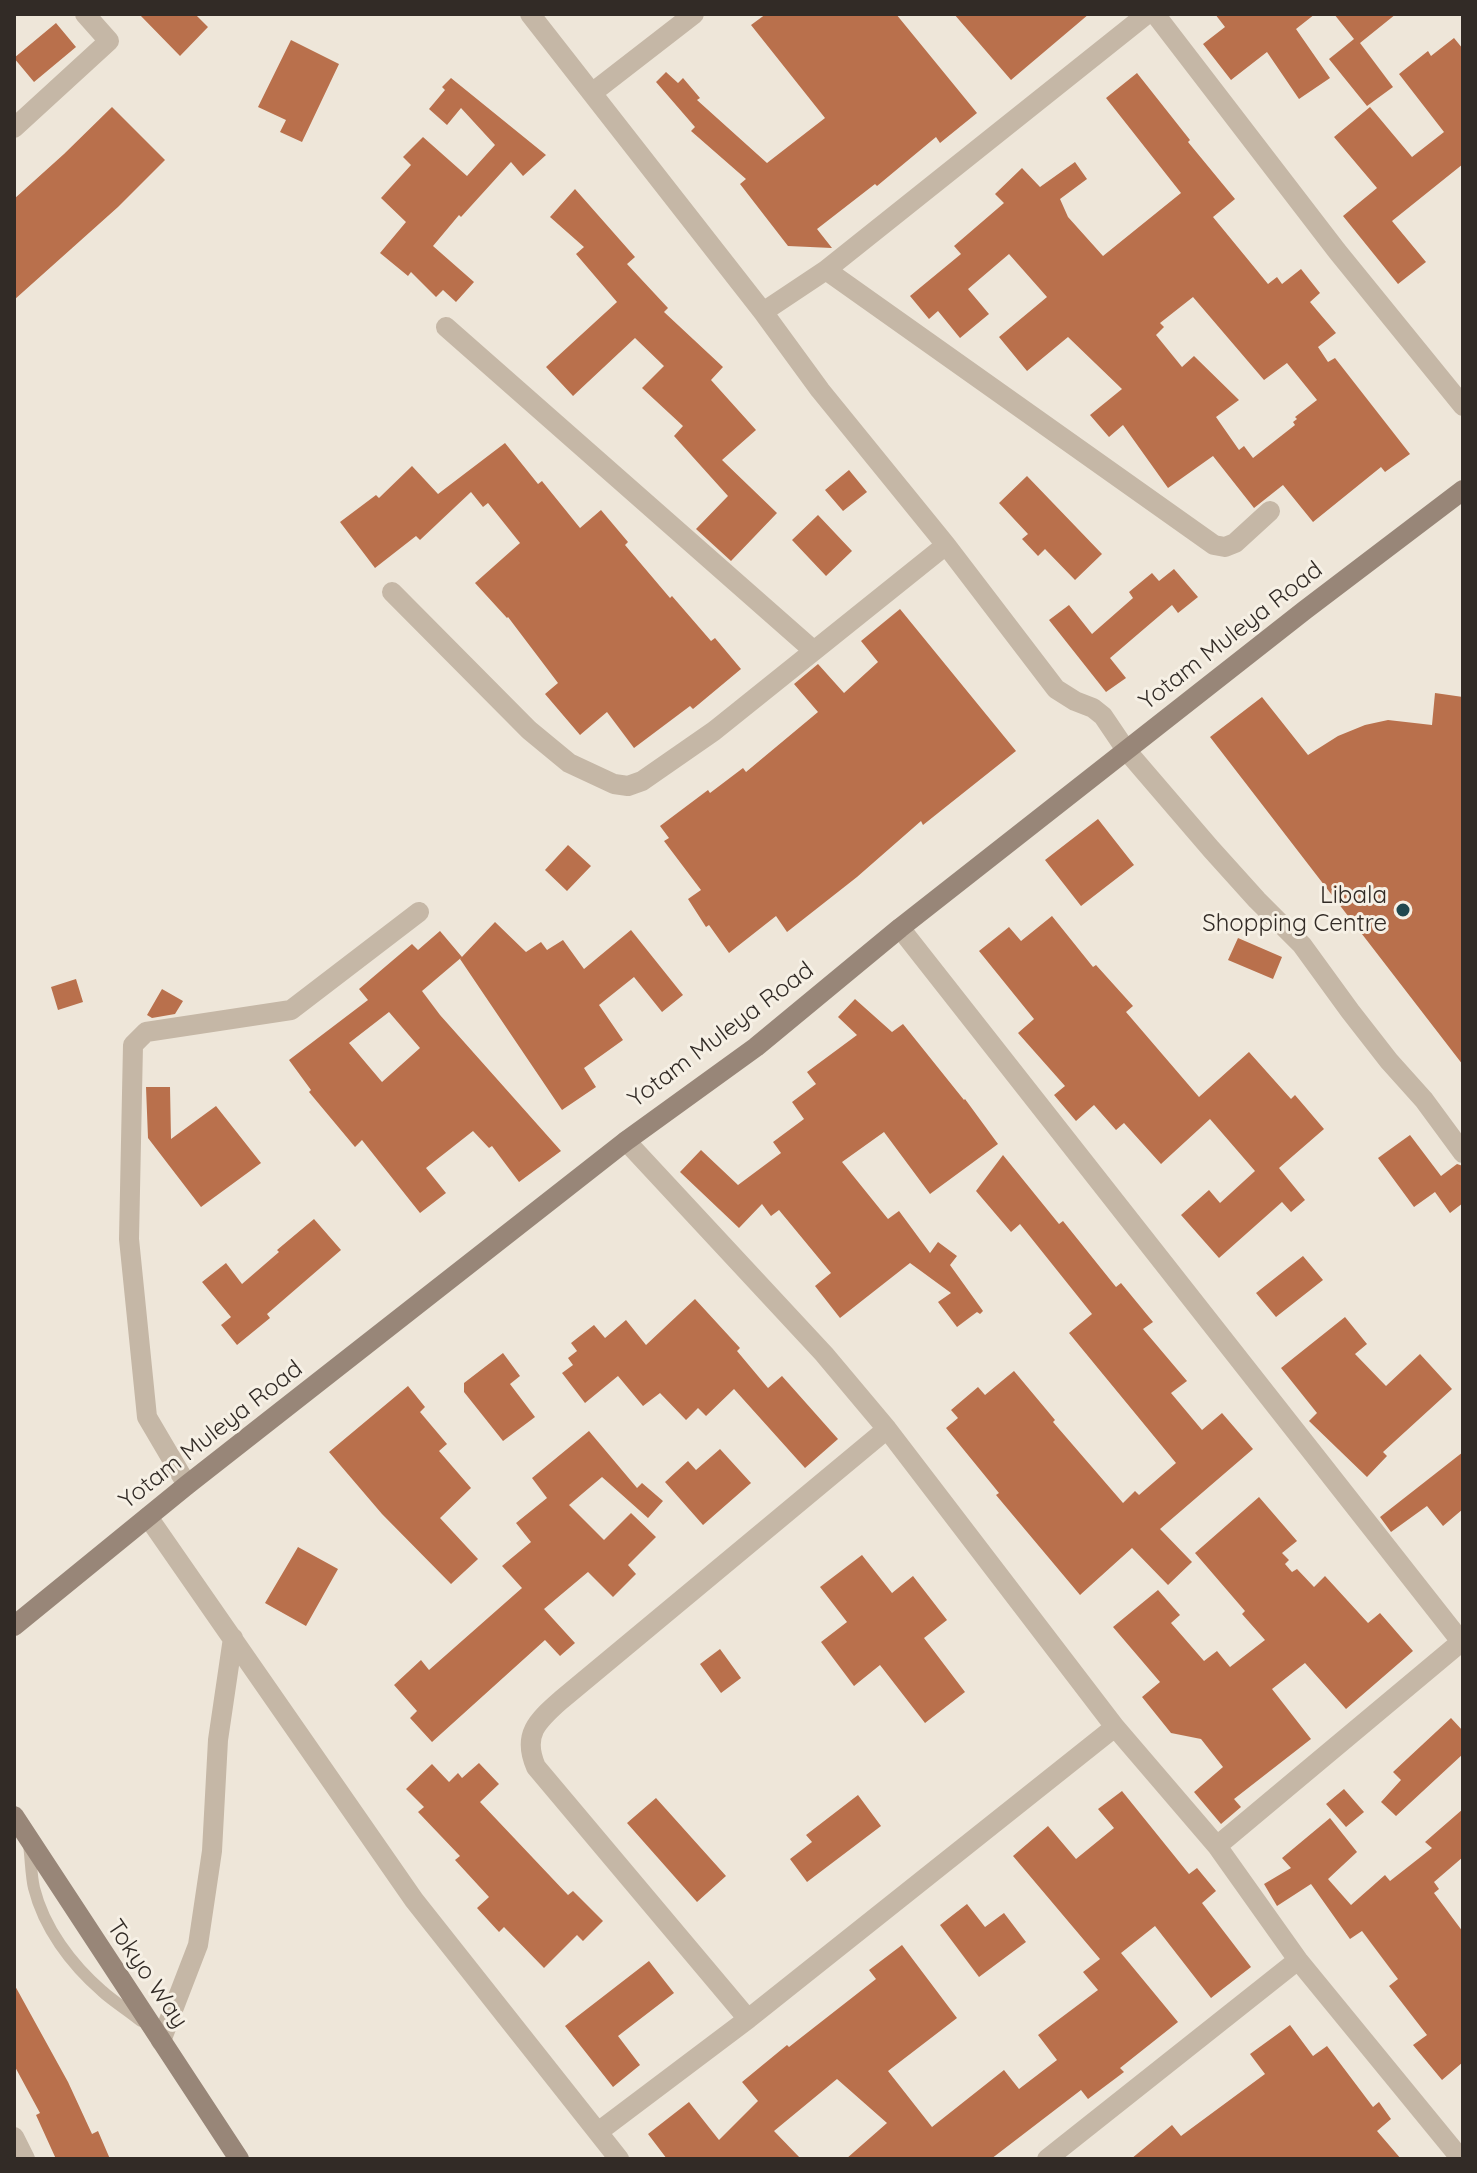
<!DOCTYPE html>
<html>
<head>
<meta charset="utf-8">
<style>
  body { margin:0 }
  #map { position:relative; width:1477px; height:2173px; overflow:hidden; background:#eee6d9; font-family:Quicksand,sans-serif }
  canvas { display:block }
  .frame { position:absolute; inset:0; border:16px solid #322b26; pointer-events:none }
</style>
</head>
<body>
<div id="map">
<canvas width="1477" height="2173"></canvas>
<div class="frame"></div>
</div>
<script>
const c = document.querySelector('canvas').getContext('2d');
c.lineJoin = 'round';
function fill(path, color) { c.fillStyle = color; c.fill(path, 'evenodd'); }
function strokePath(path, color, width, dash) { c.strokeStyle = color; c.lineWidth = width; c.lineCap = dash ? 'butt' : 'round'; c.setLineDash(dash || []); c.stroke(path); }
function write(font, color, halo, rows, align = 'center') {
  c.font = font + ' Quicksand,sans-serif'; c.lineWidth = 6; c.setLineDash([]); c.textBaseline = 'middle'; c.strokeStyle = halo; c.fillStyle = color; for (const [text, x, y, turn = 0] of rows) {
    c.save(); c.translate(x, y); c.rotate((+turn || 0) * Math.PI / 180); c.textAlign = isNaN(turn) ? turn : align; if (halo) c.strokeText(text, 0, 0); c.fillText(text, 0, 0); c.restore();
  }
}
fill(new Path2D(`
  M139 14H195L208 27 180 56Z
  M766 14H896L977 113 940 143 936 137 877 186 875 184 817 229 832 248 788 246 740 184 746 179 691 131 695 127 656 82 666 72 678 83 683 78 700 98 697 100 767 163 825 118 751 25Z
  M954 14H1089L1011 80Z
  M1215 14H1315L1296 29 1330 78 1299 99 1267 52 1231 80 1203 44 1225 27Z
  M1334 14H1396L1360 43 1393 87 1367 106 1329 59 1354 39Z
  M56 23 76 47 34 82 14 58Z
  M1454 38 1463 49V164L1392 221 1426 262 1398 284 1343 216 1377 188 1334 137 1370 107 1412 157 1444 132 1399 74 1428 51 1431 56Z
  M291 40 339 64 302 142 280 132 286 120 258 107Z
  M1137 73 1190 140 1188 142 1235 199 1213 217 1268 284 1277 277 1282 284 1301 269 1320 293 1310 302 1336 333 1318 347 1328 362 1335 358 1410 454 1385 472 1381 467 1313 522 1283 485 1254 508 1213 456 1168 488 1123 425 1109 437 1090 415 1122 389 1068 337 1027 371 999 337 1047 297 1009 254 968 289 989 314 960 338 938 311 929 319 910 296 961 254 954 246 1004 203 995 194 1022 168 1040 187 1075 162 1087 179 1060 199 1068 217 1103 256 1181 193 1106 98ZM1193 297 1264 380 1287 363 1317 400 1295 417 1297 419 1293 422 1295 425 1253 458 1244 446 1239 450 1216 417 1239 400 1194 356 1182 367 1156 335 1164 327 1160 323Z
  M451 78 546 155 523 176 511 162 461 217 459 215 433 246 474 282 456 302 443 290 436 297 411 272 408 276 380 253 406 222 381 198 411 165 403 157 423 137 467 176 495 145 461 108 447 125 429 109 445 90 442 87Z
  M112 107 165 160 118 207 14 300V199L64 154Z
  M575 189 635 257 627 264 668 308 664 312 723 367 711 380 756 430 722 460 777 513 731 561 696 529 728 496 674 436 683 426 642 388 664 366 635 338 573 396 546 367 617 302 576 254 584 247 550 217Z
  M505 443 538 484 542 481 580 528 601 510 628 542 625 545 670 598 672 596 711 641 715 638 741 669 693 709 690 706 634 748 607 712 580 735 545 694 558 683 508 617 507 618 475 583 520 543 488 503 483 507 471 492 420 540 416 536 375 568 340 522 376 495 379 498 412 466 438 494Z
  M849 470 867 492 843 511 825 490Z
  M1027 476 1102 554 1075 580 1045 549 1038 556 1022 539 1028 534 999 503Z
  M818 515 852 551 826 576 792 540Z
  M1174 569 1198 597 1178 613 1172 605 1110 658 1126 678 1106 692 1049 620 1069 605 1092 634 1133 598 1129 592 1152 573 1159 581Z
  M900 609 1016 751 923 825 921 821 857 877 787 932 776 916 729 953 709 925 706 927 688 899 701 890 664 841 669 838 660 826 708 790 710 793 743 768 746 772 818 712 794 684 818 664 844 693 878 662 861 641Z
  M1435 693 1463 697V1065L1210 737 1262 697 1308 755 1338 736 1365 725 1388 720 1432 725Z
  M1098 819 1134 865 1081 906 1045 860Z
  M568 845 591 866 567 891 545 870Z
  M1052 916 1093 967 1096 965 1133 1006 1126 1012 1199 1097 1249 1052 1291 1099 1295 1095 1324 1129 1279 1168 1305 1200 1291 1212 1282 1202 1219 1258 1181 1215 1209 1190 1220 1203 1255 1171 1210 1119 1161 1164 1124 1123 1116 1130 1094 1105 1076 1121 1054 1095 1065 1086 1018 1033 1034 1019 979 951 1009 927 1021 941Z
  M495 922 526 952 541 942 547 950 563 940 584 969 631 930 683 995 662 1012 634 977 599 1005 623 1040 584 1068 596 1087 562 1110 460 959Z
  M440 931 462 957 422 991 440 1015 561 1151 519 1182 492 1146 489 1148 473 1131 426 1168 446 1193 420 1213 362 1140 355 1147 309 1092 311 1090 289 1060 368 1000 359 989 412 944 418 950ZM389 1012 420 1048 382 1082 349 1043Z
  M1238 938 1282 957 1273 979 1228 960Z
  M76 979 83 1002 58 1010 51 987Z
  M162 989 183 1001 175 1014 152 1018 147 1015Z
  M855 999 892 1032 903 1024 964 1100 965 1099 998 1144 930 1194 884 1132 842 1162 888 1219 899 1211 930 1253 938 1242 957 1256 950 1265 983 1311 980 1314 977 1312 957 1327 938 1302 951 1293 910 1263 840 1318 815 1286 831 1273 779 1210 771 1216 762 1204 739 1228 680 1172 701 1150 738 1185 781 1153 773 1142 804 1119 792 1102 816 1084 807 1072 857 1035 838 1017Z
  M146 1087H170L171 1139 216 1106 261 1163 201 1207 148 1138Z
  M1410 1135 1441 1176 1457 1164 1463 1166V1203L1450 1213 1435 1192 1414 1207 1378 1158Z
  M1003 1155 1059 1224 1063 1221 1116 1287 1121 1283 1153 1322 1143 1329 1187 1381 1171 1393 1202 1430 1222 1413 1253 1449 1160 1529 1192 1562 1168 1585 1132 1548 1080 1595 996 1495 999 1493 946 1428 958 1418 951 1410 978 1387 985 1395 1014 1371 1055 1420 1053 1422 1123 1503 1135 1491 1139 1495 1176 1463 1069 1333 1092 1314 1020 1224 1011 1232 976 1191Z
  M314 1219 341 1250 267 1314 270 1318 237 1345 221 1325 231 1317 202 1282 226 1263 242 1284 279 1252 277 1250Z
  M1303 1256 1323 1280 1276 1317 1256 1293Z
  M695 1299 740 1348 737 1351 768 1388 782 1376 838 1439 805 1468 734 1389 706 1416 698 1408 686 1420 660 1393 643 1406 618 1376 585 1403 562 1373 573 1365 568 1358 577 1351 571 1343 594 1325 605 1338 626 1320 646 1345Z
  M1345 1317 1367 1344 1355 1354 1386 1386 1420 1354 1452 1389 1383 1452 1387 1456 1367 1477 1309 1421 1317 1413 1281 1368Z
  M503 1353 520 1376 510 1384 535 1417 503 1441 464 1392V1383Z
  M408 1386 425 1407 420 1412 447 1444 439 1451 471 1488 440 1518 478 1559 451 1584 382 1514 329 1452Z
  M589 1431 637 1488 642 1483 663 1501 648 1518 602 1477 569 1505 604 1540 631 1513 656 1537 628 1565 636 1574 613 1597 588 1572 544 1609 575 1643 560 1656 545 1640 432 1742 410 1718 417 1711 394 1685 421 1660 429 1670 522 1588 502 1566 531 1542 516 1523 547 1498 532 1478Z
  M720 1449 751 1483 703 1525 665 1482 688 1461 696 1470Z
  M1463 1452V1509L1443 1526 1427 1506 1391 1532 1380 1517Z
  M1259 1497 1297 1541 1282 1553 1289 1560 1285 1564 1292 1572 1297 1569 1314 1587 1325 1576 1368 1623 1380 1613 1413 1651 1346 1709 1305 1663 1272 1689 1311 1739 1234 1799 1241 1807 1221 1824 1194 1792 1223 1767 1201 1739 1171 1733 1142 1697 1160 1682 1113 1627 1158 1590 1180 1615 1171 1623 1204 1661 1217 1651 1230 1667 1265 1640 1242 1614 1245 1611 1195 1553Z
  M298 1547 338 1569 306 1626 265 1603Z
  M862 1555 892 1593 913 1576 947 1620 924 1638 965 1692 925 1723 880 1665 854 1686 821 1642 847 1622 820 1587Z
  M720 1649 741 1678 721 1693 700 1664Z
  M1451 1718 1463 1731V1754L1396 1816 1381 1802 1401 1780 1393 1772Z
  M479 1763 499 1784 480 1802 568 1895 573 1891 603 1921 583 1941 577 1935 544 1968 504 1927 499 1932 477 1908 489 1897 455 1860 460 1856 418 1812 424 1807 406 1789 432 1764 449 1782 458 1773 462 1778Z
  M1344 1789 1364 1812 1346 1827 1326 1804Z
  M1122 1791 1189 1874 1197 1868 1216 1891 1202 1903 1251 1967 1211 1998 1155 1926 1121 1953 1178 2022 1120 2068 1124 2072 1088 2099 1081 2090 991 2159H846L887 2123 837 2079 774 2131 801 2159H667L648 2134 689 2102 719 2140 758 2101 742 2082 787 2045 789 2047 876 1979 869 1970 902 1945 957 2018 888 2071 932 2127 1004 2070 1019 2089 1057 2060 1038 2035 1098 1990 1083 1972 1100 1959 1013 1856 1048 1826 1076 1859 1114 1828 1098 1809Z
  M858 1795 881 1826 807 1882 790 1859 812 1842 806 1835Z
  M656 1798 726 1876 697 1902 627 1823Z
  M1463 1809V1857L1434 1882 1439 1889 1434 1893 1463 1932V2062L1442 2080 1413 2045 1427 2035 1389 1986 1398 1979 1362 1931 1350 1939 1311 1884 1277 1906 1264 1884 1291 1868 1282 1858 1330 1818 1357 1852 1328 1879 1351 1905 1385 1875 1390 1881 1432 1848 1425 1842Z
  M967 1904 985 1927 1004 1913 1026 1942 979 1977 940 1925Z
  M649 1961 674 1993 618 2036 640 2065 613 2087 565 2026Z
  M14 1984 68 2082 92 2134 98 2131 110 2159H56L36 2115 40 2113 14 2065Z
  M1290 2025 1313 2056 1327 2046 1373 2107 1379 2102 1391 2119 1377 2131 1401 2159H1131L1172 2125 1181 2136 1265 2074 1250 2054Z`), '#b9704c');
strokePath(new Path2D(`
  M29 1845C31 1859 31 1875 34 1888 44 1928 71 1964 102 1991 114 2002 128 2010 141 2021`), '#c5b7a6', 12);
strokePath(new Path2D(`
  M530 14 763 312 820 390 946 545 1056 689 1075 701 1093 708 1103 716 1126 750 1211 849 1257 900 1302 945 1350 1011 1389 1061 1424 1100 1463 1153
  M1155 14 1337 251 1463 406
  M592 93 694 14
  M14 128 109 41 85 14
  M826 270 1214 545 1225 547 1235 543 1270 511
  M763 312 826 270 1147 14
  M446 327 814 651
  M392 592 529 730 569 763 614 784 628 786 642 781 714 731 946 545
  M900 928 1463 1644
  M626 1141 824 1354 887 1429 1115 1727 1217 1846 1298 1960 1461 2159
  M187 1485 147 1417 129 1239 133 1045 146 1032 291 1010 419 912
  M148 1517 414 1900 619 2159
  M1217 1846 1461 1642
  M748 2019 536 1767C522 1735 537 1721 561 1700L887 1429
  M161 2041 198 1945 212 1851 218 1740 233 1638
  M598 2132 748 2019 1115 1727
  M14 2137 25 2159
  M1047 2159 1298 1960`), '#c5b7a6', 20);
strokePath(new Path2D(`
  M14 1626 187 1485 626 1141 756 1047 900 928 1305 610 1463 490
  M14 1816 239 2159`), '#988678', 20);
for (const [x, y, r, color] of [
  [1403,910,8,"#20484f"]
]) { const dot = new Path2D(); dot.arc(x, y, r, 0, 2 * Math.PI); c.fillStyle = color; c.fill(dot); strokePath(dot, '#f6f0e5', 3); }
write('24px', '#322b26', '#f6f0e5', [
  ["Yotam Muleya Road",1231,636,-38],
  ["Yotam Muleya Road",721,1035,-37],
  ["Yotam Muleya Road",211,1435,-38],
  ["Tokyo Way",147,1974,56]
]);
write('24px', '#322b26', '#f6f0e5', [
  ["Libala",1387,896],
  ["Shopping Centre",1387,924]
], 'right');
</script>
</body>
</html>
